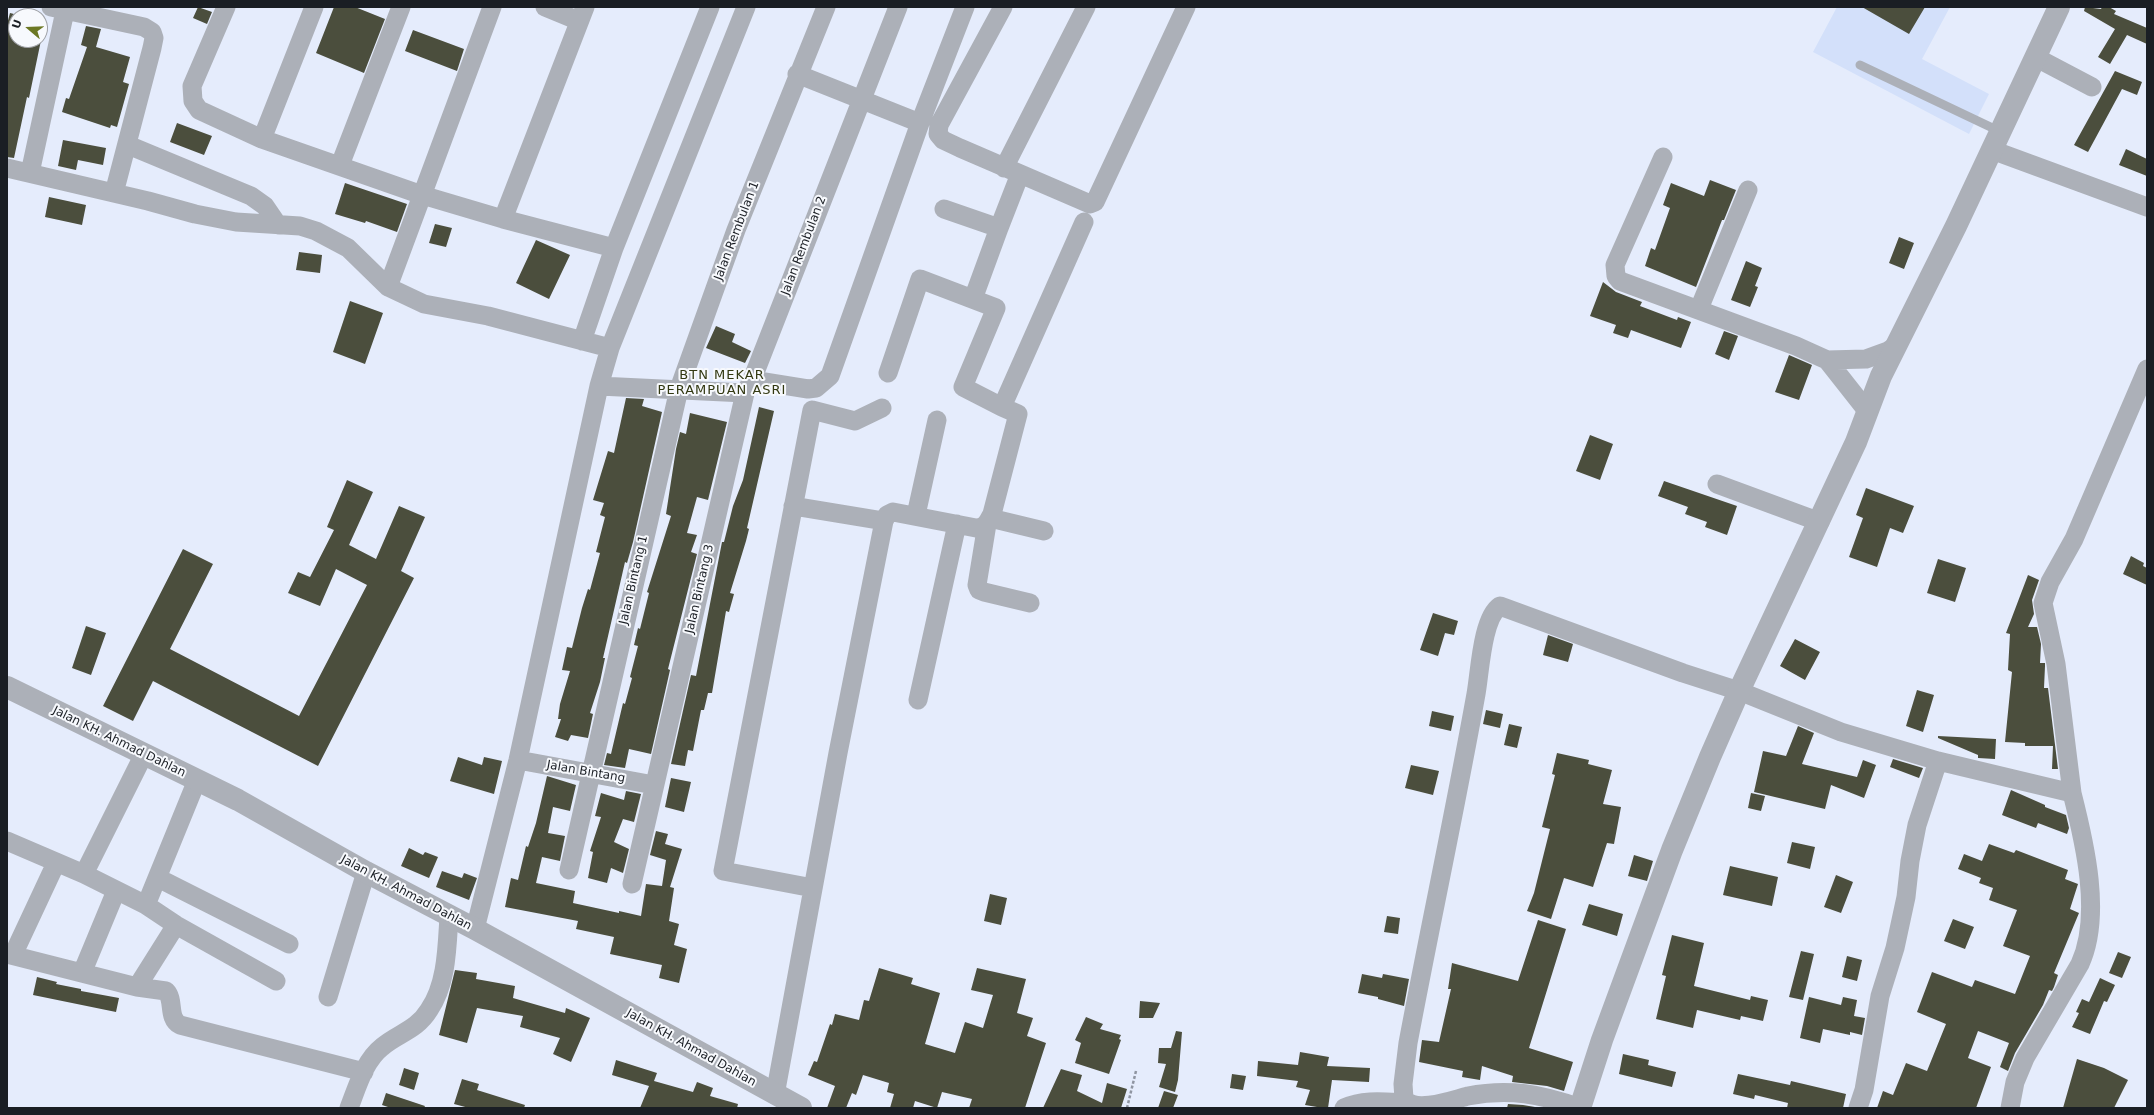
<!DOCTYPE html>
<html>
<head>
<meta charset="utf-8">
<style>
  body { margin:0 }
  #map { position:relative; width:2154px; height:1115px; overflow:hidden; background:#e5ecfc; font-family:"DejaVu Sans",sans-serif }
  canvas { display:block }
  .frame { position:absolute; inset:0; border:8px solid #1a1e24; pointer-events:none }
  .north { position:absolute; left:8px; top:8px; width:40px; height:40px; box-sizing:border-box; background:#f7f9fd; border:1px solid #9fa1a6; border-radius:50%; rotate:289deg; font-size:11px; font-weight:700; line-height:16px; text-align:center; color:#1a1e24 }
  .north::after { content:''; display:block; margin:auto; width:14px; height:18px; background:#6c7824; clip-path:polygon(50% 0,100% 100%,50% 72%,0 100%) }
</style>
</head>
<body>
<div id="map">
<canvas width="2154" height="1115"></canvas>
<div class="frame"></div>
<div class="north">U</div>
</div>
<script>
const c = document.querySelector('canvas').getContext('2d');
c.lineJoin = 'round';
function fill(path, color) { c.fillStyle = color; c.fill(path, 'evenodd'); }
function strokePath(path, color, width, dash) { c.strokeStyle = color; c.lineWidth = width; c.lineCap = dash ? 'butt' : 'round'; c.setLineDash(dash || []); c.stroke(path); }
function write(font, color, halo, rows, align = 'center') {
  c.font = font + ' "DejaVu Sans",sans-serif'; c.lineWidth = 4; c.setLineDash([]); c.textBaseline = 'middle'; c.strokeStyle = halo; c.fillStyle = color; for (const [text, x, y, turn = 0] of rows) {
    c.save(); c.translate(x, y); c.rotate((+turn || 0) * Math.PI / 180); c.textAlign = isNaN(turn) ? turn : align; if (halo) c.strokeText(text, 0, 0); c.fillText(text, 0, 0); c.restore();
  }
}
fill(new Path2D(`
  M1837 7H1950L1922 59 1989 94 1969 134 1813 52Z`), '#d3e0fa');
fill(new Path2D(`
  M198 7 212 12 207 24 193 18Z
  M334 7H355L385 19 364 73 316 53Z
  M1862 7H1925L1909 34Z
  M2085 7 2101 9 2102 7H2109L2116 11 2114 14 2147 28V44L2127 35 2110 64 2098 57 2115 29 2084 11Z
  M10 13 22 16H16V40H40V20L45 21 29 98 27 97 14 158 7 157V24Z
  M86 26 101 29 96 47 130 57 123 82 129 84 117 127 111 125 110 128 62 112 66 98 69 99 87 47 81 45Z
  M413 30 464 49 457 71 405 51Z
  M2115 71 2142 82 2137 95 2122 89 2088 152 2074 145Z
  M177 123 212 136 204 155 170 142Z
  M63 140 106 148 103 165 78 160 76 170 58 166Z
  M2126 149 2147 159V176L2119 165Z
  M1710 180 1736 190 1724 220H1722L1696 287 1645 266 1651 248 1655 250 1670 208 1663 205 1671 183 1704 196Z
  M345 183 407 204 397 232 366 221 365 223 335 214Z
  M49 197 86 205 82 225 45 217Z
  M435 224 452 228 446 247 429 243Z
  M1899 237 1914 243 1904 269 1889 263Z
  M536 240 570 255 549 299 516 283Z
  M299 252 322 255 320 273 296 270Z
  M1746 261 1762 268 1755 286 1758 287 1750 307 1731 300Z
  M1603 282 1616 292 1642 302 1640 306 1677 320 1678 317 1691 322 1681 348 1631 330 1628 338 1613 333 1616 325 1590 316Z
  M350 301 383 313 365 364 333 352Z
  M716 326 735 334 732 342 751 351 745 363 706 348Z
  M1724 331 1738 336 1729 360 1715 354Z
  M1789 355 1812 365 1799 400 1775 392Z
  M626 398 644 399 642 406 662 412 633 542 627 563 625 562 603 658H605L600 682 590 713 593 714 588 738 571 735 568 741 555 737 561 719H558L560 704 570 671 562 670 567 647 572 648 582 608 588 589 590 590 600 553 596 552 605 517 600 515 604 503 593 500 608 451 614 453Z
  M759 407 774 411 747 528 749 529 746 541 730 593 734 594 729 612 726 611 712 693H708L704 710H701L693 751 688 750 685 766 671 764 691 675 696 676 722 542H724L733 506 743 480Z
  M690 413 727 422 708 500 697 497 687 533 697 535 691 552 697 554 668 669 670 670 651 754 629 749 625 768 604 765 607 753 611 754 623 703 625 704 632 678 630 677 638 646 634 645 638 628 640 629 649 593 647 592 671 516 666 514 676 449 680 432 686 434Z
  M1590 435 1613 444 1600 480 1576 471Z
  M347 480 373 492 349 545 376 559 399 506 425 517 401 571 414 578 318 766 153 681 133 721 103 706 183 549 213 564 170 649 299 716 367 585 336 569 320 606 288 593 298 572 310 577 334 530 327 527Z
  M1664 481 1737 506 1727 535 1705 527 1707 522 1685 514 1688 507 1658 496Z
  M1866 488 1914 506 1903 533 1890 528 1877 567 1849 557 1863 518 1856 515Z
  M2131 556 2144 563 2143 566 2147 568V585L2123 574Z
  M1938 559 1966 568 1955 602 1927 593Z
  M2028 575 2039 580 2032 600 2034 614 2028 627H2037L2041 644 2040 663H2045V666L2044 688H2048L2058 769H2052L2053 746H2025V743L2005 742 2012 672 2008 670 2010 634 2006 633Z
  M1433 613 1458 621 1454 635 1445 633 1438 656 1420 650Z
  M86 626 106 633 91 675 72 668Z
  M1548 635 1573 644 1568 662 1543 655Z
  M1795 639 1820 652 1805 680 1780 666Z
  M1917 690 1934 695 1923 732 1906 726Z
  M1486 710 1503 714 1500 728 1483 724Z
  M1432 711 1454 716 1451 731 1429 726Z
  M1509 724 1522 727 1517 748 1504 745Z
  M1798 726 1814 733 1802 764 1857 777 1863 760 1876 765 1864 798 1831 785 1825 809 1754 792 1763 751 1786 756Z
  M1938 736 1996 739 1995 759 1978 758V755L1938 738Z
  M1557 753 1589 760 1588 764 1612 770 1603 804 1621 807 1614 844 1607 843 1593 887 1564 878 1551 919 1527 911 1534 893 1550 829 1542 827 1555 775 1552 774Z
  M458 757 482 765 484 757 502 761 494 794 450 781Z
  M1893 759 1923 768 1919 778 1890 767Z
  M1411 765 1439 771 1433 795 1405 788Z
  M547 776 576 785 570 811 553 807 548 833 565 836 560 861 542 857 536 883 575 891 573 903 619 913V911L641 916 646 884 662 886 666 860 650 855 656 831 668 834 665 844 682 849 670 887 674 888 669 921 679 924 674 945 687 949 679 983 659 978 662 965 610 954 614 937 576 929 578 921 505 907 511 878 518 880 526 846 528 847 536 823Z
  M671 778 691 782 684 812 665 807Z
  M2011 790 2045 805V807L2066 815 2069 828 2067 834 2038 823 2036 828 2002 815Z
  M626 791 641 794 634 822 623 819 614 842 629 849 623 873 611 868 607 883 588 878 593 852 590 851 601 817 595 816 601 793 624 800Z
  M1751 793 1765 796 1761 811 1748 808Z
  M1792 842 1815 847 1810 869 1787 863Z
  M1989 844 2014 853 2016 850 2068 870 2065 879 2078 884 2070 909 2079 913 2054 973 2058 975 2054 987 2052 991 2049 990 2043 1005 2015 1053 2008 1071 2000 1067 2009 1043 1978 1031 1968 1058 1991 1067 1976 1108H1877L1883 1091 1893 1095 1906 1063 1927 1071 1946 1024 1917 1012 1932 972 1972 987 1975 980 2015 994 2030 956 2003 946 2017 910 1989 900 1993 888 1979 883 1981 878 1958 869 1964 854 1982 861Z
  M409 848 423 855 425 852 438 857 429 878 401 866Z
  M1634 855 1653 861 1647 881 1628 876Z
  M1730 866 1778 877 1772 906 1723 895Z
  M442 871 462 878 464 873 477 878 469 900 436 887Z
  M1836 875 1853 882 1841 913 1824 907Z
  M990 894 1007 898 1001 925 984 921Z
  M1589 904 1623 914 1617 936 1582 925Z
  M1387 916 1400 918 1398 934 1384 932Z
  M1953 919 1974 927 1965 949 1944 941Z
  M1538 920 1566 929 1529 1048 1573 1062 1564 1091 1547 1086 1512 1082 1513 1076 1482 1066 1480 1080 1462 1077 1463 1071 1419 1062 1422 1040 1439 1042 1451 989H1448L1452 963 1518 981Z
  M1672 935 1704 943 1694 986 1750 1000 1751 996 1768 1000 1763 1021 1741 1016 1740 1020 1697 1010 1693 1028 1656 1019 1666 976 1662 975Z
  M1801 951 1814 954 1803 1000 1789 997Z
  M2118 952 2131 957 2122 978 2109 973Z
  M1847 956 1862 960 1857 981 1842 977Z
  M879 968 913 978 911 984 940 993 925 1044 955 1053 965 1022 983 1028 993 995 971 990 977 968 1026 979 1017 1013 1033 1018 1027 1036 1046 1043 1025 1108H969L972 1099 942 1092 937 1108 915 1101 913 1108H890L894 1094 887 1092 889 1083 863 1075 856 1095 852 1093 846 1108H827L835 1086 808 1075 814 1061 817 1062 830 1024 832 1025 835 1014 859 1020 864 1000 869 1001Z
  M455 970 477 973 476 979 515 986 513 998 565 1013 566 1008 590 1018 571 1062 553 1054 560 1038 520 1027 523 1016 477 1008 467 1043 439 1035Z
  M1362 974 1382 978 1383 974 1409 979 1404 1006 1378 999V997L1358 993Z
  M37 977 57 982 56 984 81 989V991L119 998 116 1012 33 995Z
  M2100 978 2115 985 2107 1002 2104 1001 2090 1034 2072 1027 2079 1013 2076 1012 2082 999 2089 1002Z
  M1809 997 1841 1005 1843 997 1857 1000 1854 1016 1865 1018 1862 1035 1850 1032V1035L1823 1029 1820 1043 1800 1038Z
  M1140 1001 1160 1003 1153 1018H1139Z
  M1086 1017 1103 1024 1100 1029 1121 1035 1119 1039 1121 1040 1109 1074 1075 1063 1081 1043 1075 1040Z
  M1176 1031 1182 1032 1178 1080 1175 1092 1159 1087 1166 1064 1158 1063 1159 1048H1171Z
  M1300 1052 1329 1057 1327 1066 1370 1068 1369 1082 1332 1080 1328 1108H1323L1305 1105 1310 1090 1296 1087 1298 1081 1257 1076 1258 1061 1298 1065Z
  M1623 1054 1649 1060 1648 1065 1676 1072 1672 1087 1619 1074Z
  M2077 1059 2104 1068 2128 1080 2114 1108H2063Z
  M616 1060 657 1073 654 1081 693 1092 697 1082 713 1088 710 1096 738 1104 737 1108H640L649 1086 612 1075Z
  M404 1068 419 1073 414 1090 399 1085Z
  M1061 1069 1082 1075 1077 1091 1102 1103 1107 1083 1127 1089 1121 1108H1043Z
  M1232 1074 1246 1076 1243 1090 1230 1088Z
  M1738 1074 1790 1085 1791 1081 1846 1094 1843 1108H1787L1788 1103 1755 1095 1754 1099 1733 1094Z
  M462 1079 479 1084 477 1090 525 1105 524 1108H469L454 1104Z
  M1164 1091 1178 1095 1173 1108H1158Z
  M386 1093 425 1106 424 1108H391L382 1105Z
  M1508 1104 1523 1105 1541 1108H1507Z`), '#4b4e3d');
strokePath(new Path2D(`
  M1127 1108 1136 1071`), '#8f95a1', 2.5, [3, 2]);
strokePath(new Path2D(`
  M1860 65 2001 132`), '#acb0b8', 9);
strokePath(new Path2D(`
  M51 7 144 27 152 32 154 38 152 48 114 193
  M226 7 192 86 193 101 199 110 262 139 422 195 503 219 614 248
  M545 7 579 21
  M1003 7 939 125 938 134 943 140 960 148 1090 204 1095 202 1186 7
  M2035 57 2092 87
  M920 123 965 7
  M262 139 314 7
  M128 145 251 196 265 206 278 225
  M1992 150 2147 207
  M1663 157 1615 265 1616 276 1620 281 1796 346 1827 360 1866 359 1888 351 1897 345
  M340 165 401 7
  M7 168 148 201 195 214 236 222 300 226 316 231 348 248 388 287 424 304 488 316 610 348
  M1004 168 1086 7
  M30 173 65 11
  M944 209 999 228 973 299
  M503 219 585 7
  M999 228 1020 174
  M388 287 492 7
  M1699 309 1748 190
  M582 341 614 248 710 7
  M1827 360 1868 412
  M888 373 920 279 996 308 963 387 1002 407
  M752 380 808 389 816 388 830 376 920 123 797 74
  M599 386 745 393
  M1717 484 1820 522
  M793 506 884 521
  M916 515 937 420
  M990 518 1044 531
  M987 524 977 585 979 590 984 592 1030 603
  M918 700 957 524
  M518 760 654 785
  M2072 793 2056 664 2043 603 2050 582 2074 539 2147 369
  M7 841 84 874 146 905 197 780
  M569 870 679 389 736 230 826 7
  M84 874 144 754
  M158 878 289 944
  M632 884 745 393 752 380 898 7
  M813 888 723 871 812 410 855 421 882 408
  M146 905 176 925 276 981
  M475 929 518 760 599 386 610 348 746 7
  M7 954 137 987 166 991C175 1000 167 1018 180 1025L364 1072
  M13 955 56 863
  M82 973 116 891
  M137 987 176 925
  M328 997 366 872
  M775 1095 838 753 884 521 887 515 893 512 976 528C986 528 988 521 992 514L1018 414 1002 407 1084 222
  M349 1108C357 1088 364 1061 382 1047 398 1033 416 1031 429 1010 447 984 447 947 449 916
  M1344 1108C1364 1099 1385 1102 1407 1103
  M1580 1108C1541 1094 1509 1088 1468 1096 1452 1100 1416 1114 1404 1099L1403 1084 1408 1043C1430 926 1455 811 1476 694 1480 672 1482 618 1500 606L1683 673 1739 691 1841 732 1938 761 2072 793C2085 844 2102 916 2080 964L2025 1058 2015 1082 2010 1108
  M1858 1108 1864 1090 1880 996 1895 948 1906 897 1910 861 1917 825 1938 761`), '#acb0b8', 19);
strokePath(new Path2D(`
  M7 687 238 800 366 872 475 929 801 1108
  M1580 1108 1602 1040 1672 850 1710 757 1739 691 1856 442 1881 376 1956 226 2059 7`), '#acb0b8', 22);
write('12px', '#1a1e24', '#f7f9fd', [
  ["Jalan Rembulan 1",737,231,-69],
  ["Jalan Rembulan 2",804,246,-69],
  ["Jalan Bintang 1",634,580,-77],
  ["Jalan Bintang 3",700,589,-77],
  ["Jalan KH. Ahmad Dahlan",119,742,26],
  ["Jalan Bintang",586,772,10],
  ["Jalan KH. Ahmad Dahlan",406,893,28],
  ["Jalan KH. Ahmad Dahlan",691,1048,29]
]);
c.letterSpacing = '1px';
write('13px', '#323811', '#f7f9fd', [
  ["BTN MEKAR",722,376],
  ["PERAMPUAN ASRI",722,391]
]);
c.letterSpacing = '0px';
</script>
</body>
</html>
